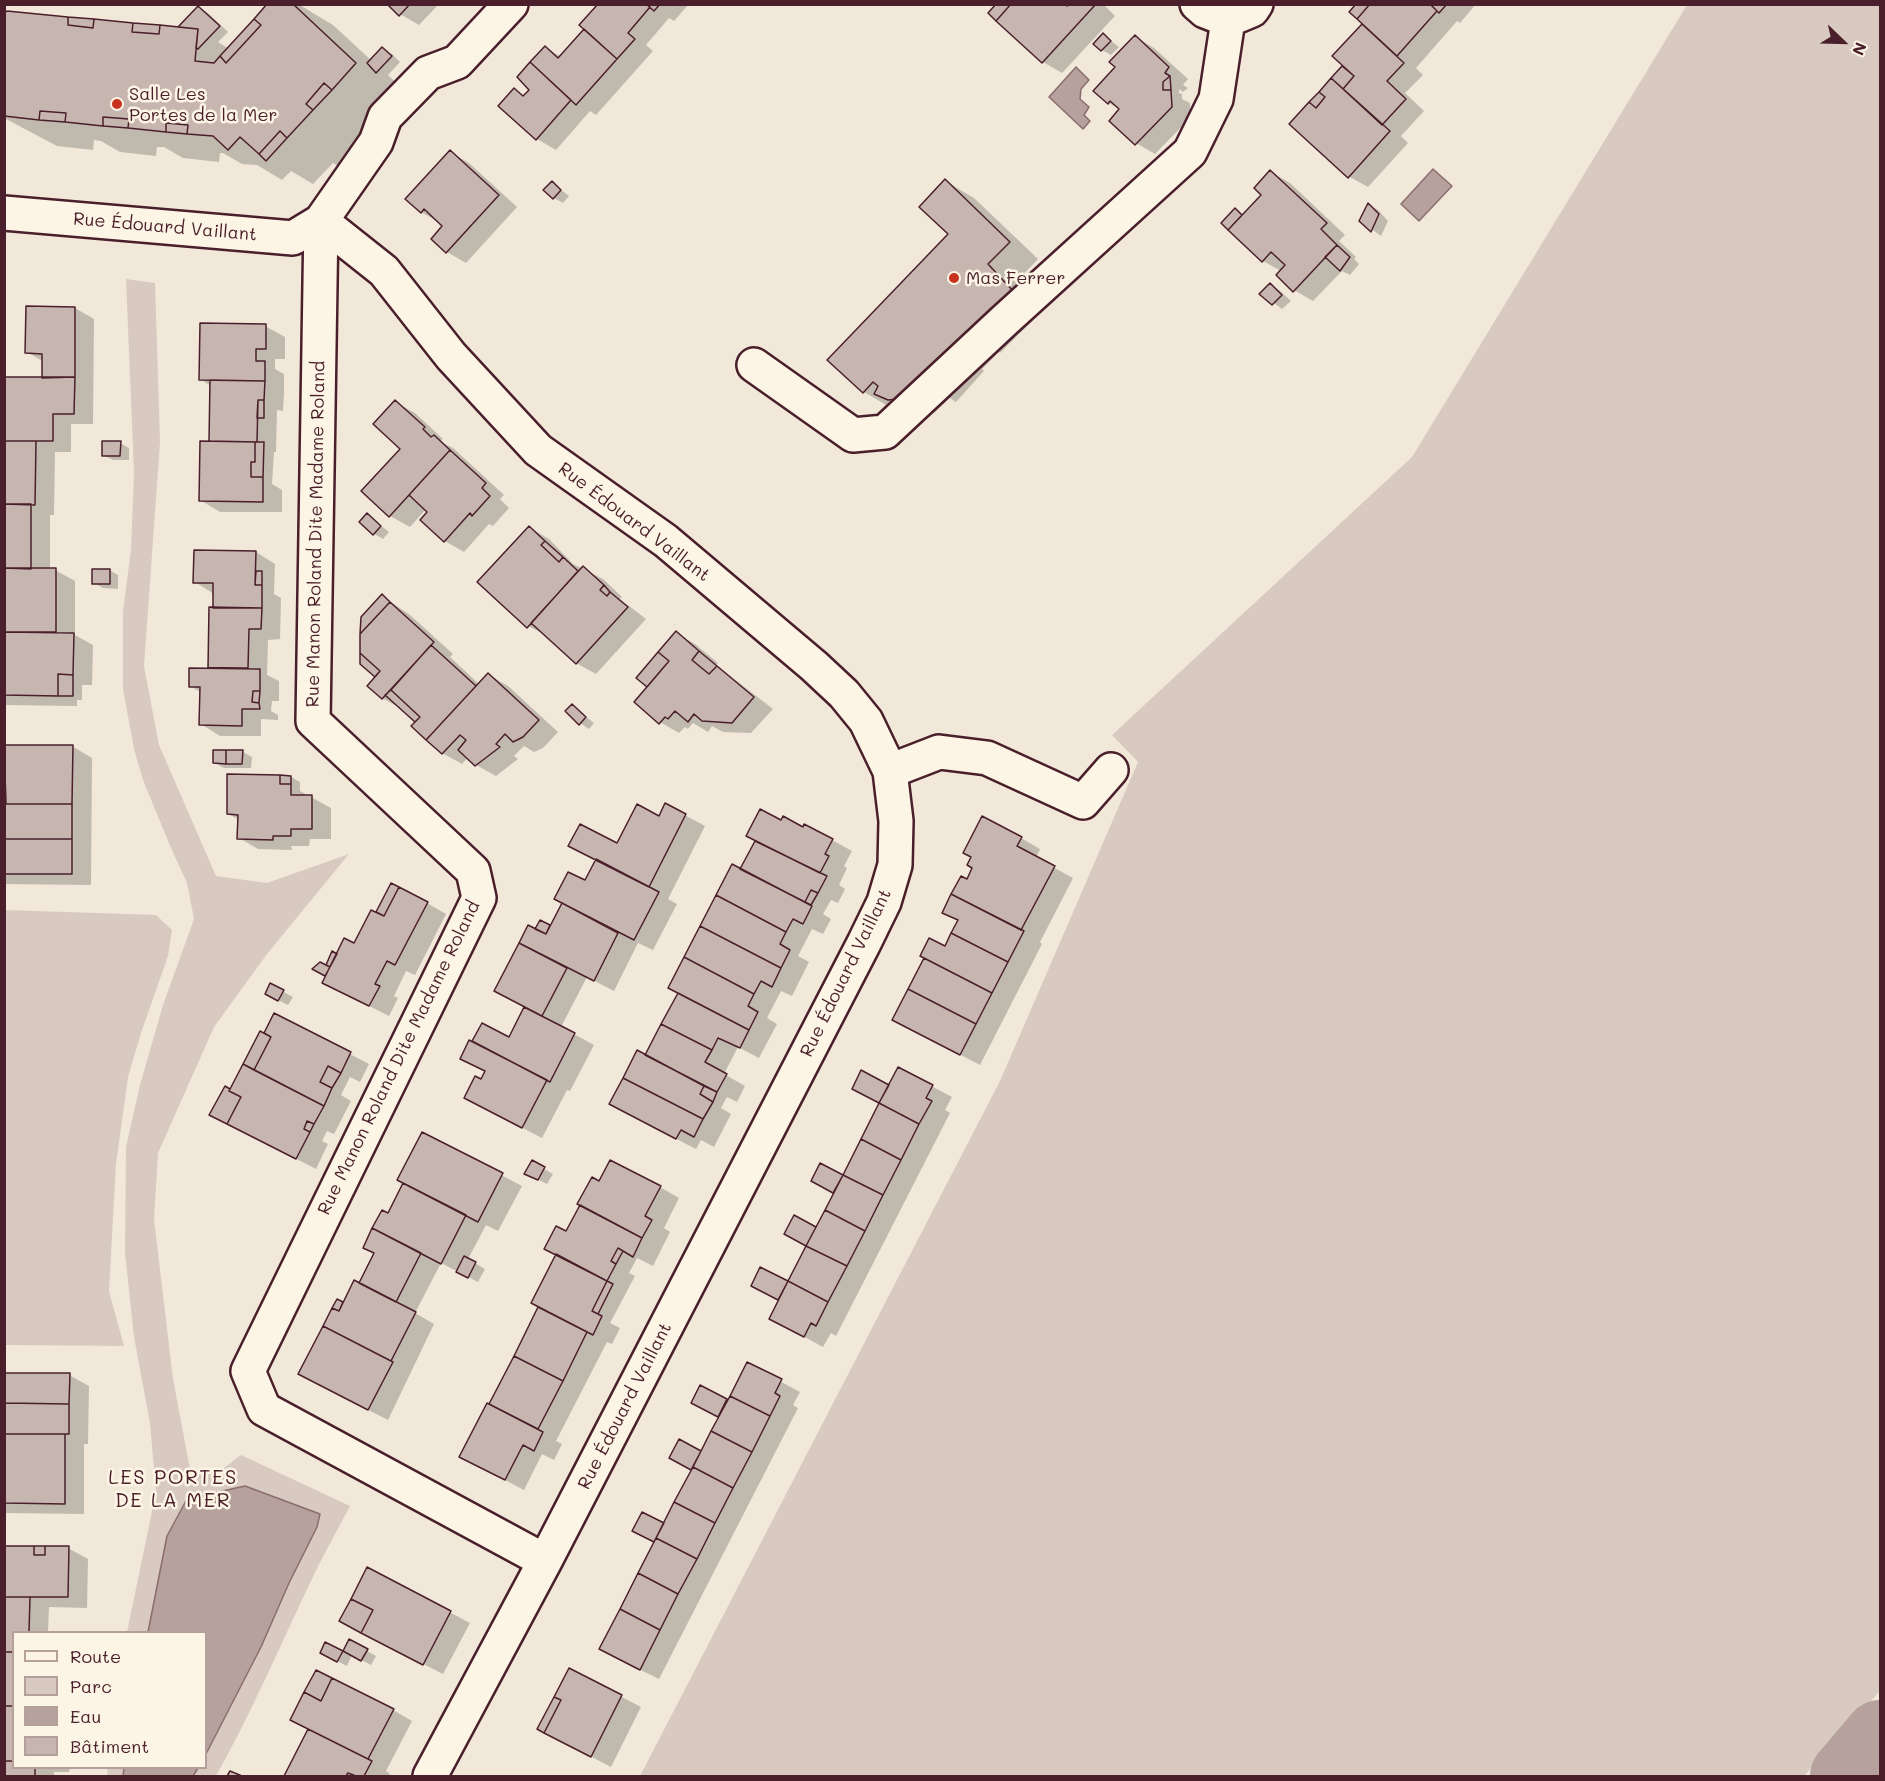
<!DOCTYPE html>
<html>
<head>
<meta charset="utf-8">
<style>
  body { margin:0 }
  #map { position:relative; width:1885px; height:1781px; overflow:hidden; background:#f1e8da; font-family:Mali,sans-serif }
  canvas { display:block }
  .frame { position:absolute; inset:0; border:6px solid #4a1f2b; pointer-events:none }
  .legend { position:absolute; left:12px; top:1631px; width:195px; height:138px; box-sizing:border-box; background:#fcf5e5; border:2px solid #b59f9b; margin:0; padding:8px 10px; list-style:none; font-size:18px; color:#4a1f2b }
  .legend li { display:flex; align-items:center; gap:12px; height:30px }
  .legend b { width:30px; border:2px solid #b59f9b }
  .north { position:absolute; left:1813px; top:12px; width:60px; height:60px; -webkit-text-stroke:4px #fcf5e5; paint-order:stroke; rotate:113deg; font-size:16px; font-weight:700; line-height:24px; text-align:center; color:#4a1f2b }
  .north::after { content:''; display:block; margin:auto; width:21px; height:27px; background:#4a1f2b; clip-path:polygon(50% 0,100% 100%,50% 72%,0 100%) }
</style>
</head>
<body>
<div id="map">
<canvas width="1885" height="1781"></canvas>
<div class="frame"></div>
<ul class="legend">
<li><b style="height:8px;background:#fcf5e5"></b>Route</li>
<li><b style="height:16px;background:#d8cac0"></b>Parc</li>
<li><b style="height:16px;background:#b6a19c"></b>Eau</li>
<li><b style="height:16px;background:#c7b6af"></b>Bâtiment</li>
</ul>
<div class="north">N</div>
</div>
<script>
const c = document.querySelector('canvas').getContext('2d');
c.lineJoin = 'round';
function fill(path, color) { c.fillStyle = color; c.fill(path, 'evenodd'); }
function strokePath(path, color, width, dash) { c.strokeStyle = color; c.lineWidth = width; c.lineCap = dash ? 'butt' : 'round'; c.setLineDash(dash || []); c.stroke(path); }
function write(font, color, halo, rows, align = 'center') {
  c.font = font + ' Mali,sans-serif'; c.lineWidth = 5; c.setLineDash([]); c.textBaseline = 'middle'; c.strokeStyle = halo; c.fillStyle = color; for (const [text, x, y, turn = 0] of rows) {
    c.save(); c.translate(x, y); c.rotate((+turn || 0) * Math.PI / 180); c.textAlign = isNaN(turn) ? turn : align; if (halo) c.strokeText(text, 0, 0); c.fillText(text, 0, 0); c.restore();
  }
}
fill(new Path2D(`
  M1687 5H1880V1691L1804 1776H640L1000 1081 1138 762 1112 735 1412 457Z
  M126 279 155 283 160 442 144 666 159 745 216 876 267 883 349 854 267 954 214 1027 158 1153 154 1219 173 1379 190 1469 220 1471 241 1455 350 1506C337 1531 322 1557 310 1583 279 1648 251 1714 216 1776H107L108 1768H206V1632H127L156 1492 150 1423 134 1337 125 1253 126 1147 140 1085 163 1005 194 919 187 883 171 848 143 780 134 749 123 689V611L131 550 134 472Z
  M5 910 156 915 172 930 168 956 142 1030 128 1077 116 1164 109 1291 124 1346 5 1345Z`), '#d8cac0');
const water = new Path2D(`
  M1076 67 1089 80 1081 89 1080 99 1089 107 1084 115 1090 121 1083 129 1049 97Z
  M1433 169 1452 186 1419 221 1401 204Z
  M245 1486 320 1514 317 1527 289 1583 261 1647 206 1754V1632H148L167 1536 187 1499Z
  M124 1768H198L193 1776H123Z`);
fill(water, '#b6a19c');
strokePath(water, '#8b6d6f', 1.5);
fill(new Path2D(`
  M269 4H298L333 25 372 61 382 49 392 54 400 62 388 75 409 95 377 115 358 135 365 142 342 168 333 163 313 184 291 171 282 180 257 165 242 164 223 153H220L219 162 183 158 164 147H157L156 156 120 152 101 141 94 140 93 150 57 146 4 118V15L185 30 198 7 208 13 228 32 218 42 229 49Z
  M390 4H439L419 25 400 14Z
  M600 4H689L674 21 669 18 646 45 653 51 596 115 590 111 556 150 537 139 514 90 525 96 531 90 545 47 561 57 586 29Z
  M998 4H1103L1115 16 1062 73 1043 62Z
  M1358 4H1476L1460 23 1457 21 1416 68 1423 75 1405 93 1424 111 1401 136 1408 143 1368 187 1348 176 1343 68 1350 72 1334 56 1364 23Z
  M1103 35 1119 47 1111 55 1102 50Z
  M1135 37 1154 48 1188 79 1183 85 1188 88 1183 92 1179 89V93L1182 94V99L1190 103V118L1155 154 1136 143 1121 110 1109 103 1117 67Z
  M450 152 469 163 517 207 466 263 447 252 442 224 421 212Z
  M1271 172 1290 183 1345 235 1339 241 1356 257 1354 259 1359 264 1350 275 1342 271 1313 301 1294 290 1281 271 1263 261 1223 223 1235 210 1244 215 1263 195Z
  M945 181 974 198 1038 259 1016 282 1043 310 1000 353 999 352 982 369 984 371 956 402 950 398 934 413 918 416 893 409 864 392 950 234Z
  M552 183 569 196 563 203 554 198Z
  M1369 205 1378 210 1388 221 1381 236 1361 221Z
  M1270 285 1279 290 1291 301 1282 309 1262 294Z
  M27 308H75L94 319 93 424H71V452H55L54 515H50V570H55L75 581V635L93 645 92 685H82V700H77V706L4 705V379H44V362L27 352Z
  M265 326 285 337V359H275V369L284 374V393L283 411 277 410 276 452H274L272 484 282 490V512H220L200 500 211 443V386L200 379Z
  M395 402 415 413 443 439 441 440 443 443 453 448 504 495 500 499 509 508 493 526 489 524 464 552 445 541 426 509 410 527 390 516 363 491 402 449Z
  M120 443 129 448V460H113L103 455Z
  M367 515 389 532 383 539 373 533Z
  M530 528 549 539 573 564 603 579 622 597 620 599 646 619 596 674 576 663 548 636 528 626Z
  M256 552 275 564 274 594 281 598 280 639 268 640 267 675 279 681V701H272L271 711 278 715V720L261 719V736H220L201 724 202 693 190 686 209 669 210 609H214V594L195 582Z
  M109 570 118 575V589L103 588 94 583Z
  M382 596 410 615 453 654 450 657 480 685 489 675 508 686 558 732 543 748 534 752 524 746 514 756 518 759 496 776 476 765 468 757 462 764 442 753 417 722 402 709 382 698 377 677Z
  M676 633 695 644 718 663 716 665 773 709 751 733 723 732 712 726 708 732 693 723 688 729 685 727 679 733 660 722 649 687Z
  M572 706 594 723 589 729 580 723Z
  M4 746H72L92 758 91 885 4 884V806H7V794H4Z
  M243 752 252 757 251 768H224L215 763Z
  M291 777 300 782V791L331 808V839H310L309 846H291L292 850 258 849 239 838 240 820 228 814Z
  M666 805 705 826 668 899 677 904 653 950 638 943 614 991 587 977 561 1027 594 1045 570 1091 567 1090 542 1138 465 1098 482 1081 487 1072 473 1043 482 1025 509 1039 526 1007 496 991 529 927 544 935 541 922 551 927 563 903 618 845 659 818Z
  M782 822 832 840 852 851 844 866 847 868 839 885 845 889 838 903 831 900 823 914 831 919 823 934 812 929 798 956 809 962 792 996 781 991 767 1018 777 1024 759 1058 738 1047 724 1074 745 1086 737 1102 727 1097 721 1108 731 1114 714 1147 701 1140 696 1149 630 1115 646 1057 741 871 757 841Z
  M1021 838 1040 849 1036 858 1073 878 1040 942 1042 944 980 1065 913 1030 945 948 959 921 944 912 967 881Z
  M427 903 446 914 415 975 406 971 394 996 398 998 389 1016 343 993 327 976 314 969 326 967 337 955 355 945 388 920Z
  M271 985 293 997 288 1005 276 999Z
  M275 1015 369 1064 360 1082 350 1077 341 1095 351 1101 334 1134 327 1131 322 1141 328 1144 316 1169 248 1134 225 1088 231 1091Z
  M899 1069 952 1097 945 1110 950 1113 836 1336 831 1333 823 1347 790 1329 780 1300 753 1285 761 1269 789 1283 808 1246 786 1234 794 1217 817 1229 835 1193 813 1181 821 1165 844 1177Z
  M423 1134 522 1186 498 1231 486 1225 468 1259 485 1269 478 1282 441 1263 415 1313 434 1324 388 1420 319 1385 340 1310 334 1307 342 1303 344 1305 359 1285 376 1253 389 1215 405 1183Z
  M532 1162 553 1174 547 1184 535 1178Z
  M600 1183 660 1187 679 1198 664 1228 670 1232 653 1266 637 1258 629 1273 635 1276 610 1323 620 1328 612 1344 607 1342 556 1441 562 1444 554 1460 542 1454 524 1490 461 1457 540 1307 567 1233Z
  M748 1364 800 1392 793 1405 798 1408 659 1679 620 1660 665 1525 693 1470 671 1458 680 1441 702 1453 720 1417 693 1402 701 1387 728 1401Z
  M4 1374 69 1375 89 1386 88 1444H84V1514L4 1513Z
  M4 1547 68 1548 88 1559 87 1608 49 1607 48 1632H14V1768H70L69 1772H54V1776H4Z
  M368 1569 470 1623 443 1674 382 1643Z
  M349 1641 376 1656 371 1665 352 1655 347 1666 331 1658 326 1644 343 1653Z
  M570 1670 641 1707 611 1767 565 1743Z
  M393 1710 412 1721 386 1771 390 1774 389 1776H285L310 1729Z`), '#0003');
strokePath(new Path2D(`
  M1846 1776 1880 1736`), '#b6a19c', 72);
const building = new Path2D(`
  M267 4H293L356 63 332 90 324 83 306 104 313 110 287 138 280 131 259 154 240 137 228 150 213 136 187 134 188 125 166 123V132L128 128 129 119 103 117V126L65 122 66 113 40 111 39 120 4 116V13L7 11 68 17V25L93 28 94 19 133 23 132 32 159 34 160 25 198 29 195 61 214 63 220 56 226 63 261 25 254 19Z
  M387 4H410L399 16Z
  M598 4H646L650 7 628 33 635 39 617 59 579 25Z
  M646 4H660L654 11Z
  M996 4H1011L996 21 988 13Z
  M1011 4H1065L1067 6 1069 4H1096L1042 63 996 21Z
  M1356 4H1370L1357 19 1349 12Z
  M1370 4H1430L1437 11 1397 56 1357 19Z
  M1430 4H1447L1439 13Z
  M198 6 220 26 198 49 196 48 198 29 178 27Z
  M68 17 94 19 93 28 68 25Z
  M254 19 261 25 226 63 220 56Z
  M133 23 160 25 159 34 132 32Z
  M1362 24 1404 63 1387 81 1406 99 1382 125 1343 89 1354 76 1332 56Z
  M584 29 617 59 576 105 530 62 545 46 558 58Z
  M1103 33 1111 41 1101 51 1093 44Z
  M1135 35 1169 67 1165 73 1170 76 1163 82V90H1171L1172 107 1135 145 1109 121 1119 109 1110 101 1108 104 1093 91 1115 67 1109 62Z
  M382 47 392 56 376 73 367 63Z
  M530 62 571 100 536 140 498 106 514 88 523 96 529 90 517 77Z
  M1342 66 1354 76 1343 89 1331 78Z
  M1170 76 1171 90H1163V82Z
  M1331 78 1390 131 1348 178 1289 124 1309 102 1316 108 1325 97 1319 92Z
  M324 83 332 90 313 110 306 104Z
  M1319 92 1325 97 1316 108 1309 102Z
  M40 111 66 113 65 122 39 120Z
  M103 117 129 119 128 128 103 126Z
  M166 123 188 125 187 134 166 132Z
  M280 131 287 138 266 161 259 154Z
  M450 150 499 195 446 253 431 239 442 226 424 209 421 213 405 199Z
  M1270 170 1327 223 1321 229 1337 245 1293 292 1276 275 1285 265 1271 252 1262 262 1228 230 1261 195 1254 188Z
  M945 179 1010 242 988 264 1015 293 900 399 888 400 874 394 878 386 873 382 863 393 827 360 948 234 919 207Z
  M552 181 561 190 553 199 543 190Z
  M1368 203 1379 214 1371 232 1359 221Z
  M1235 208 1242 215 1228 230 1221 223Z
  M1337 245 1350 257 1340 271 1325 257Z
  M1270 283 1282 295 1272 305 1259 294Z
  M26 306 75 307V377L42 378V354L25 353Z
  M200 323 266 324V349H256V361H265V381L199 380Z
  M4 377H75L74 414H53V441H4Z
  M210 380 265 381 264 400H258L257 442 209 441Z
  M258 400H264V418H257Z
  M395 400 425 427 423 429 431 437 434 435 450 450 389 517 361 491 400 449 373 424Z
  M4 441H36L35 505 4 504Z
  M102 441H121L120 456H102Z
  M200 441 255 442V462H251V477H263V502L199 501Z
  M255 442H264L263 477H251V462H255Z
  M450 450 486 483 482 488 490 496 472 516 470 513 444 542 420 520 427 512 409 495Z
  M4 504H31V569L4 568Z
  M367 513 381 526 373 535 359 522Z
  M529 526 545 541 541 545 559 562 563 557 578 571 527 628 477 582Z
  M545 541 563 557 559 562 541 545Z
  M194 550 256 551 255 585H262V608H213V583H193Z
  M583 566 604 585 600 590 607 596 610 592 628 607 576 664 531 623Z
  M4 568H56V632H4Z
  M92 569H110V584H92Z
  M256 571H262V585H255Z
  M604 585 610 592 607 596 600 590Z
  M382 594 390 602 360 634 361 617Z
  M390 602 434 642 382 699 367 686 380 671 360 653V634Z
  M209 607 262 608 261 629H249L248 668H208Z
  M676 631 699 651 692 660 709 674 717 666 754 697 732 723 702 721 694 714 688 722 675 711 668 719 665 717 659 724 634 702 669 661 658 652Z
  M4 632 74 633 73 675 58 674V696L4 695Z
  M431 645 476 686 426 740 411 726 420 717 391 690Z
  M699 651 717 666 709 674 692 660Z
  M658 652 669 661 647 687 636 678Z
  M360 653 380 671 375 677 360 664Z
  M189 668 260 669V691H253L252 702 259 703 260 709H242V726L199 725 200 687H189Z
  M488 673 539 720 523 737 513 742 505 734 496 744 500 747 475 766 458 750 466 740 460 735 442 754 426 740Z
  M58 674 73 675V696H58Z
  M391 690 420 717 415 722 385 695Z
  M253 691H260L259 703 252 702Z
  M572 704 586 717 579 725 565 711Z
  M4 745H73L72 804H6Z
  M213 750H226V764L213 763Z
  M226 750H243L242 764H226Z
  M227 774 280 775V784H291V795H312V829H291V836H273V840L237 839 238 815 227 814Z
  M280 775 291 776V784H280Z
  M665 803 686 814 649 887 568 846 580 824 617 843 637 804 659 816Z
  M4 804H72V839H4Z
  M760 809 781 820 783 816 803 827 804 824 833 839 825 854 829 856 820 873 746 836Z
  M982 816 1022 837 1017 846 1055 866 1021 930 951 894 961 876 967 879 972 868 967 865 971 857 963 853Z
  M4 839H72V874H4Z
  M755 841 827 876 818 893 811 890 805 902 740 869Z
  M596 859 659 892 634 940 554 899 568 872 585 880Z
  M732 864 812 906 803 924 793 919 786 932 716 895Z
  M391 883 399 887 384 916 376 912Z
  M399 887 428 902 395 965 387 961 375 984 380 986 369 1006 322 983 344 938 354 943 371 910 384 916Z
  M811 890 818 893 811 905 805 902Z
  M951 894 1024 931 1008 962 951 933 958 920 942 913Z
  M716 895 786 932 780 944 790 950 781 968 700 926Z
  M562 903 618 933 594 981 519 943 528 925 546 934Z
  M540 920 550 925 546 934 535 929Z
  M700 926 781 968 772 987 761 981 754 994 684 957Z
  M951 933 1008 962 992 993 920 956 929 938 945 946Z
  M519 943 567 968 542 1016 494 991Z
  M332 951 337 954 330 967 326 965Z
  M684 957 754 994 748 1006 758 1012 749 1030 668 988Z
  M924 958 992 993 976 1024 908 989Z
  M320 962 330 967 325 976 312 969Z
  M270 983 284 990 278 1001 265 994Z
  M908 989 976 1024 960 1055 892 1020Z
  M678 993 749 1030 740 1048 718 1038 712 1050 661 1024Z
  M524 1007 575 1033 550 1082 472 1041 482 1023 509 1037Z
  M274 1013 351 1052 341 1073 328 1066 320 1082 332 1088 324 1106 254 1070 271 1037 264 1033Z
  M661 1024 712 1050 705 1062 727 1074 717 1092 645 1055Z
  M260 1031 271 1037 254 1070 243 1064Z
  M469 1040 547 1080 522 1128 464 1098 475 1076 481 1079 485 1071 460 1059Z
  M637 1050 704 1086 700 1094 713 1102 703 1119 623 1078Z
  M243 1064 324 1106 314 1124 307 1121 304 1129 310 1132 296 1159 227 1124 241 1097 229 1091Z
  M328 1066 341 1073 332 1088 320 1082Z
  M898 1067 933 1085 926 1098 932 1101 919 1124 879 1103Z
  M861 1070 889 1085 879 1103 852 1089Z
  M623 1078 703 1119 694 1137 681 1130 676 1139 609 1104Z
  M225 1086 230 1089 229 1091 241 1097 227 1124 209 1115Z
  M704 1086 717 1092 713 1102 700 1094Z
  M879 1103 919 1124 901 1160 861 1139Z
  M307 1121 314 1124 310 1132 304 1129Z
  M422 1132 503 1173 478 1222 397 1180Z
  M861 1139 901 1160 883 1195 843 1175Z
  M532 1160 545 1167 538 1180 524 1174Z
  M610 1160 661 1186 645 1216 652 1220 642 1238 577 1204 592 1177 599 1181Z
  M820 1163 843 1175 833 1193 811 1181Z
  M843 1175 883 1195 865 1231 825 1210Z
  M403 1183 466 1215 441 1264 372 1228 382 1210 388 1213Z
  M580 1205 642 1238 633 1257 618 1248 611 1261 616 1264 607 1281 544 1249 556 1226 566 1231Z
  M825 1210 865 1231 847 1266 806 1246Z
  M794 1215 816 1227 806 1246 784 1234Z
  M372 1228 421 1253 396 1302 359 1283 374 1253 363 1248Z
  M806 1246 847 1266 828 1302 788 1281Z
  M618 1248 623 1251 616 1264 611 1261Z
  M556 1254 607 1281 592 1311 602 1316 593 1335 531 1303Z
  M464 1256 476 1262 468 1278 456 1272Z
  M760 1267 788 1281 778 1300 751 1286Z
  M354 1280 416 1312 391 1361 323 1326 332 1308 339 1311Z
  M607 1281 613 1284 598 1314 592 1311Z
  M788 1281 828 1302 816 1326 811 1323 804 1337 769 1319Z
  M337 1299 343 1302 339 1311 332 1308Z
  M538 1307 587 1332 563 1381 514 1356Z
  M323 1326 393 1362 368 1410 298 1374Z
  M514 1356 563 1381 538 1429 489 1404Z
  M747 1362 782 1379 775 1393 780 1396 770 1416 730 1396Z
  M4 1373H70L69 1404 4 1403Z
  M700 1385 727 1399 718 1417 691 1403Z
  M730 1396 770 1416 752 1452 711 1431Z
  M4 1403 69 1404V1434H4Z
  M487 1403 543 1432 534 1451 523 1445 505 1480 459 1457Z
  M711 1431 752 1452 733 1488 693 1467Z
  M4 1434H65V1504L4 1503Z
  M679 1439 701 1451 691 1470 669 1458Z
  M693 1467 733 1488 715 1523 674 1502Z
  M674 1502 715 1523 697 1559 656 1538Z
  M642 1512 664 1523 654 1542 632 1531Z
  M656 1538 697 1559 678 1594 638 1573Z
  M4 1546H34V1555H45V1546H69L68 1597H4Z
  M34 1546H45V1555H34Z
  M367 1567 451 1611 423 1665 361 1633 373 1610 351 1599Z
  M638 1573 678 1594 660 1630 620 1609Z
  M4 1597H30L29 1632H14V1652H4Z
  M351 1599 373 1610 361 1633 339 1621Z
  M620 1609 660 1630 640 1670 599 1649Z
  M349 1639 368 1649 361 1661 343 1651Z
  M325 1642 343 1651 337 1662 320 1653Z
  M4 1652H14V1706H4Z
  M569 1668 622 1695 591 1757 544 1733 561 1700 554 1697Z
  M316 1670 332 1678 321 1701 304 1692Z
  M332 1678 394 1709 368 1759 290 1720 304 1692 321 1701Z
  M554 1697 561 1700 544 1733 537 1729Z
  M4 1706H14V1761H4Z
  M308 1729 372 1761 364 1776H356L348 1773 346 1776H284Z
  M4 1761H14V1768H35V1776H4Z
  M230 1771 242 1776H227Z`);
fill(building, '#c7b6af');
strokePath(building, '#4a1f2b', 1.5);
const minor = new Path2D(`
  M1197 4 1205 11 1228 20 1252 10 1256 4
  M4 213 293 238 321 221 376 142 385 117 428 73 457 62 511 4
  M321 221 384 271 451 356 538 450 666 541 814 666 844 694 866 721 890 771 896 821 895 865 884 902 864 943 545 1561 430 1776
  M321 221 313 721 473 871 479 898 248 1371 264 1409 545 1561
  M754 365 853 435 885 432 1005 320 1190 152 1216 99 1228 20
  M890 771 939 752 987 758 1083 802 1111 770`);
strokePath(minor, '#4a1f2b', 38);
strokePath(minor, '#fcf5e5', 33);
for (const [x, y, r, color] of [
  [117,104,6,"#c8321e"],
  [954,278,6,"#c8321e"]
]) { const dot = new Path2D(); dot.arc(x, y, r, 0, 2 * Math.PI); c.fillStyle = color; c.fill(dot); strokePath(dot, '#fcf5e5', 2); }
write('18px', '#4a1f2b', '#fcf5e5', [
  ["Salle Les",129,94],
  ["Portes de la Mer",129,115],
  ["Mas Ferrer",966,278]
], 'left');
write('18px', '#4a1f2b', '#fcf5e5', [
  ["Rue Édouard Vaillant",165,227,5],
  ["Rue Édouard Vaillant",634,522,37],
  ["Rue Manon Roland Dite Madame Roland",316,534,-89],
  ["Rue Édouard Vaillant",846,973,-64],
  ["Rue Manon Roland Dite Madame Roland",399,1058,-64],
  ["Rue Édouard Vaillant",625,1406,-63]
]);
c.letterSpacing = '1.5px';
write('20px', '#4a1f2b', '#fcf5e5', [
  ["LES PORTES",173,1478],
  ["DE LA MER",173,1501]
]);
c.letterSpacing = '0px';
</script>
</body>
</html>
